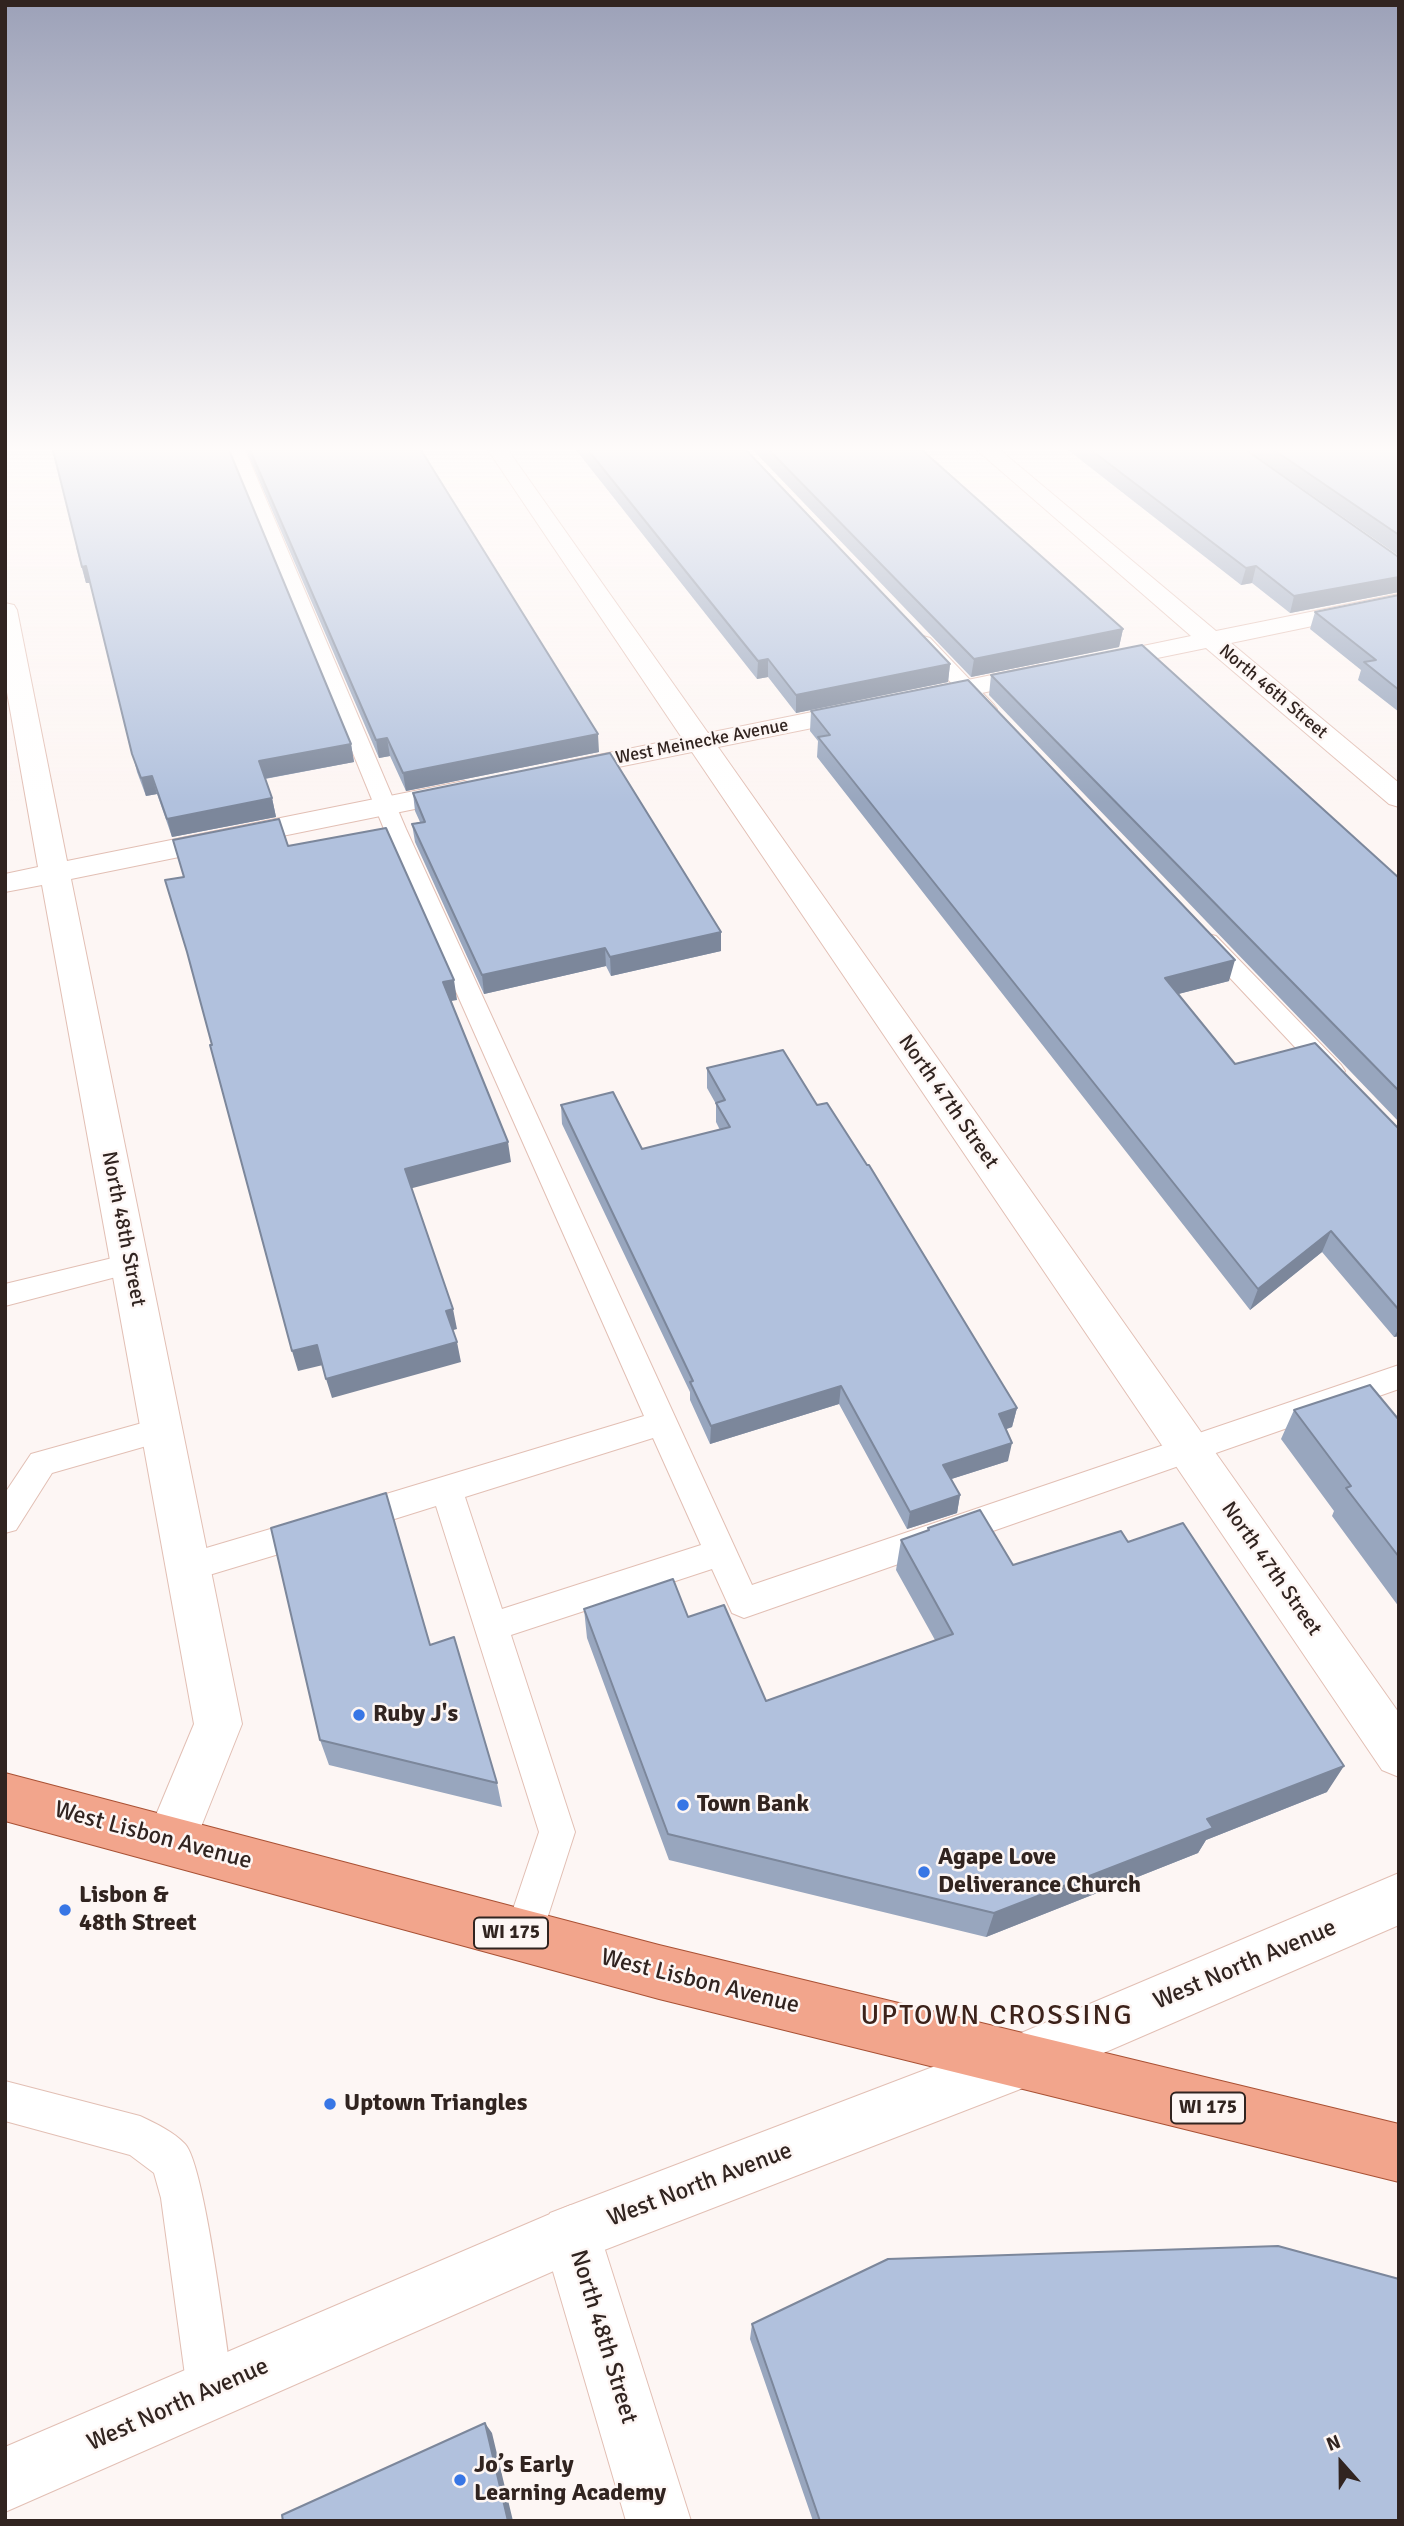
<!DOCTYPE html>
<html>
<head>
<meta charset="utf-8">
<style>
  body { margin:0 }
  #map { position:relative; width:1404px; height:2526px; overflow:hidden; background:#fdf6f4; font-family:Signika,sans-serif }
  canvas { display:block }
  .frame { position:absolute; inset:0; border:7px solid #312420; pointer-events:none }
  .north { position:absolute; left:1306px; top:2428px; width:70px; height:70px; -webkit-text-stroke:5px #fdf6f4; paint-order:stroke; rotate:339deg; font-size:19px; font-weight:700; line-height:28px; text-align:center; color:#312420 }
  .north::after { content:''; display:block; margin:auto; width:24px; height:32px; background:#312420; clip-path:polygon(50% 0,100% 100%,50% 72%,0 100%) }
</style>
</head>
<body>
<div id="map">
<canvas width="1404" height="2526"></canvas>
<div class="frame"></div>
<div class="north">N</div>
</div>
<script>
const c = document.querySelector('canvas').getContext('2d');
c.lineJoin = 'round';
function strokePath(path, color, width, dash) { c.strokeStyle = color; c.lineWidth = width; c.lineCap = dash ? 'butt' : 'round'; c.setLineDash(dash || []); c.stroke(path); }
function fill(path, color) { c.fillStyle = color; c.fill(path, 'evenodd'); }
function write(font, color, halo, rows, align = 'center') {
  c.font = font + ' Signika,sans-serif'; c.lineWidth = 5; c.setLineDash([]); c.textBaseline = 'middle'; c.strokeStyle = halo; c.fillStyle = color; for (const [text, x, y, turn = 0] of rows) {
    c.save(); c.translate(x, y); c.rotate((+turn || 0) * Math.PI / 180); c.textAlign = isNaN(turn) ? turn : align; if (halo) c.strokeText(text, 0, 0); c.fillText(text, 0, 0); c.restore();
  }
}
const lane = new Path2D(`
  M229 450H245L406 829 752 1585 1399 1365V1389L744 1618 732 1613 712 1569 511 1635 575 1832 537 1950 523 1955 509 1950 504 1936 539 1832 436 1506 353 1532 342 1528 337 1518 342 1508 353 1504 644 1416 384 829ZM653 1438 701 1545 502 1609 465 1497Z
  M923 636 930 638 994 705 997 709 994 713H980L916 646 914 642Z
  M1208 934 1216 936 1341 1065 1345 1071 1341 1077 1332 1079 1323 1077 1200 946 1196 941 1200 936Z
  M129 1254 139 1257 143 1264 139 1271 5 1306V1284Z
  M160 1418 171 1421 175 1430 171 1439 52 1473 16 1530 5 1533V1493L31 1454Z
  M311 1517 322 1521 327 1531 322 1541 186 1582 174 1578 170 1568 174 1558 186 1554Z
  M5 2081 140 2116C155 2123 174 2132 185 2144 205 2165 227 2351 233 2390L226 2406 210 2413 194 2406 187 2390 161 2198 154 2173 130 2155 5 2121Z`);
const street = new Path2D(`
  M488 450H508L708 733 862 702 871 704 875 710 871 716 862 718 718 747 1399 1713V1777L1382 1770 692 752 564 778 554 776 550 770 554 764 564 762 682 738Z
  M977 450H1000L1216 631 1399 594V608L1231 643 1399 783V807L1389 804 1206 648 1099 670 1090 667 1086 662 1090 657 1191 636Z
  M5 603 14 605 17 610 67 861 464 781 474 784 478 790 474 796 464 799 71 879 242 1724 189 1857 171 1864 153 1857 146 1839 194 1724 42 885 5 892V874L38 867 5 681Z
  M1040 665 1049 667 1053 673 1049 679 924 705 915 703 911 697 915 691 924 689Z
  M571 2205 592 2213 600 2234 691 2521H626L542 2234 550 2213Z`);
const secondary = new Path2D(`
  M1399 1873V1925L1018 2090 581 2259 5 2512V2447L571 2205 1014 2036Z`);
const primary = new Path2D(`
  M5 1773 659 1945 1399 2124V2182L659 1999 5 1821Z`);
strokePath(lane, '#e2bfb4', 2);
strokePath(street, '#e2bfb4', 2);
strokePath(secondary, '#e2bfb4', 2);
strokePath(primary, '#a95134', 2);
fill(lane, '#fff');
fill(street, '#fff');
fill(secondary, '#fff');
fill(primary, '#f2a58c');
fill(new Path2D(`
  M246 450H421L599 752 406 791 390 756 379 758Z
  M576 450H745L950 664 948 682 796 713 768 677 757 679Z
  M753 450H922L1123 629 1119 647 971 677Z
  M1068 450H1246L1397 556 1399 557V592L1290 613 1252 583 1241 585Z
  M1247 450H1399V556Z
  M76 547 351 744 354 762 265 779 272 798 276 817 172 837 157 794 146 796 137 772 90 583H86Z
  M1399 595V712L1358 680 1361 670 1310 629 1315 612Z
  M991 675 1399 878V1122L989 695Z
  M811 711 1229 981 1178 994 1235 1064 1399 1129V1336L1394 1337 1322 1252 1250 1310 817 757 818 741 810 731Z
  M413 793 721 932V951L611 976 606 966 484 994 415 842 412 824 420 822 415 811Z
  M707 1068 817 1105 1017 1408 1012 1427 1006 1429 1008 1461 951 1479 960 1495 957 1513 907 1529 839 1404 710 1444 690 1400V1392L562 1124 561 1105 642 1149 720 1130 716 1122V1104L707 1088Z
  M1294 1410 1399 1420V1607L1332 1516 1334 1511 1281 1439Z
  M928 1528 1013 1565 1128 1542 1327 1792 1206 1840 1198 1853 986 1937 669 1860 587 1638 584 1609 688 1617 766 1701 935 1640 896 1570 901 1540 928 1531Z
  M430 1645 497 1783 502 1807 329 1765 320 1740Z
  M752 2324 1399 2521H813L750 2339Z`), '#98a6be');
fill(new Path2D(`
  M86 566 91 583H86L82 567Z
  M1256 566 1252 583 1241 585 1246 568Z
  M1399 577V592L1290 613 1294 596Z
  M1123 629 1119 647 971 677 974 659Z
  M768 659V677L757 679 758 661Z
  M950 664 948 682 796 713V695Z
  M598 734 599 752 406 791 403 773Z
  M387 738 390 756 379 758 376 740Z
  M351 744 354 762 263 779 259 761Z
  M152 776 157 794 146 796 141 778Z
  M272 798 276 817 172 837 167 819Z
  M721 932V951L611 976 610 957Z
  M605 948 606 966 484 994 482 975Z
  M1235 960 1229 981 1159 999 1165 978Z
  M454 980 457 1000 446 1002 443 982Z
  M508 1142 511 1162 409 1189 405 1169Z
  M1331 1231 1322 1252 1250 1310 1258 1289Z
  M453 1309 457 1329 450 1331 446 1311Z
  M1399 1328V1336L1394 1337Z
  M457 1342 461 1362 332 1398 326 1379Z
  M317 1345 323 1365 298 1371 292 1351Z
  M841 1386 839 1404 710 1444 711 1426Z
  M1017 1408 1012 1427 995 1433 999 1414Z
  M1012 1443 1008 1461 939 1483 943 1465Z
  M960 1495 957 1513 907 1529 910 1512Z
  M1344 1766 1327 1792 1206 1840 1198 1853 986 1937 994 1913 1207 1819Z
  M485 2423 492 2433 513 2521H508Z`), '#7c879b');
const building = new Path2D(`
  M53 450H229L351 744 259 761 272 798 167 819 152 776 141 778 132 754 86 566 82 567Z
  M250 450H421L598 734 403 773 387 738 376 740Z
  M588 450H746L950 664 796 695 768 659 758 661Z
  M769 450H922L1123 629 974 659Z
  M1091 450H1246L1397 556 1399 557V577L1294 596 1256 566 1246 568Z
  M1274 450H1399V535Z
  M1399 595V690L1364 662 1376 660 1315 612Z
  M1142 645 1399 878V1091L991 675Z
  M968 680 1235 960 1165 978 1235 1064 1315 1043 1399 1129V1310L1331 1231 1258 1289 818 737 830 735 811 711Z
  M610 753 721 932 610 957 605 948 482 975 412 824 425 822 413 793Z
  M279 819 288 846 386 828 454 980 443 982 508 1142 405 1169 453 1309 446 1311 457 1342 326 1379 317 1345 292 1351 210 1045H212L187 952 165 880 184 877 173 840Z
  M783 1050 817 1105 827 1103 867 1165H869L1017 1408 999 1414 1012 1443 943 1465 960 1495 910 1512 841 1386 711 1426 690 1382 693 1381 561 1105 613 1092 642 1149 730 1127 716 1103 725 1100 707 1068Z
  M1370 1385 1399 1420V1557L1346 1488 1351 1486 1294 1410Z
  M386 1493 430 1645 454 1637 497 1783 320 1740 271 1528Z
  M980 1510 1013 1565 1121 1531 1128 1542 1183 1523 1344 1766 1207 1819 1213 1828 994 1913 668 1834 584 1609 673 1579 688 1617 724 1605 766 1701 953 1634 901 1540 929 1530 928 1528Z
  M1278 2246 1399 2279V2521H820L752 2324 888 2259Z
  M485 2423 508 2521H283L282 2515Z`);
fill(building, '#b1c1dd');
strokePath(building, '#7c879b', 2);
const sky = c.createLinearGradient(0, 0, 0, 803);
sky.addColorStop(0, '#9ca1b8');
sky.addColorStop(0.56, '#fefbfa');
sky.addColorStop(1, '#fefbfa00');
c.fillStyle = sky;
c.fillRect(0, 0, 1404, 803);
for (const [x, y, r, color] of [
  [359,1715,7,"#3876e5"],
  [683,1805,7,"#3876e5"],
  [924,1872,7,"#3876e5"],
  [65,1910,7,"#3876e5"],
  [330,2104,7,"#3876e5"],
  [460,2480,7,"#3876e5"]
]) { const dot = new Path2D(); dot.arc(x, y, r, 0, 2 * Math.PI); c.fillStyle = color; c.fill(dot); strokePath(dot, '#fdf6f4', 2.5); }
write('18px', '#312420', '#fdf6f4', [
  ["North 46th Street",1273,692,40],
  ["West Meinecke Avenue",702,742,-11]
]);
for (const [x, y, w] of [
  [511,1933,74],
  [1208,2108,74]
]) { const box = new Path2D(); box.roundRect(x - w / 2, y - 15.5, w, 31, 5); c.fillStyle = '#fdf6f4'; c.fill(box); strokePath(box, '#312420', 2); }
write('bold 19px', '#312420', null, [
  ["WI 175",511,1933],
  ["WI 175",1208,2108]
]);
write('21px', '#312420', '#fdf6f4', [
  ["North 47th Street",948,1102,55],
  ["North 48th Street",123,1229,79],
  ["North 47th Street",1271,1569,55]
]);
write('bold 24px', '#312420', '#fdf6f4', [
  ["Ruby J's",373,1715],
  ["Town Bank",697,1805],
  ["Agape Love",938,1858],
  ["Deliverance Church",938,1886],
  ["Lisbon &",79,1896],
  ["48th Street",79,1924],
  ["Uptown Triangles",344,2104],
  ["Jo’s Early",474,2466],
  ["Learning Academy",474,2494]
], 'left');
write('24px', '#312420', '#fdf6f4', [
  ["West Lisbon Avenue",153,1836,15],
  ["West North Avenue",1245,1965,-23],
  ["West Lisbon Avenue",700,1982,14],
  ["West North Avenue",700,2185,-21],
  ["North 48th Street",603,2337,73],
  ["West North Avenue",178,2405,-24]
]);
c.letterSpacing = '2px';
write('28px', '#3c221a', '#fdf6f4', [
  ["UPTOWN CROSSING",997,2017]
]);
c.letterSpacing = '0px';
</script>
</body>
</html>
